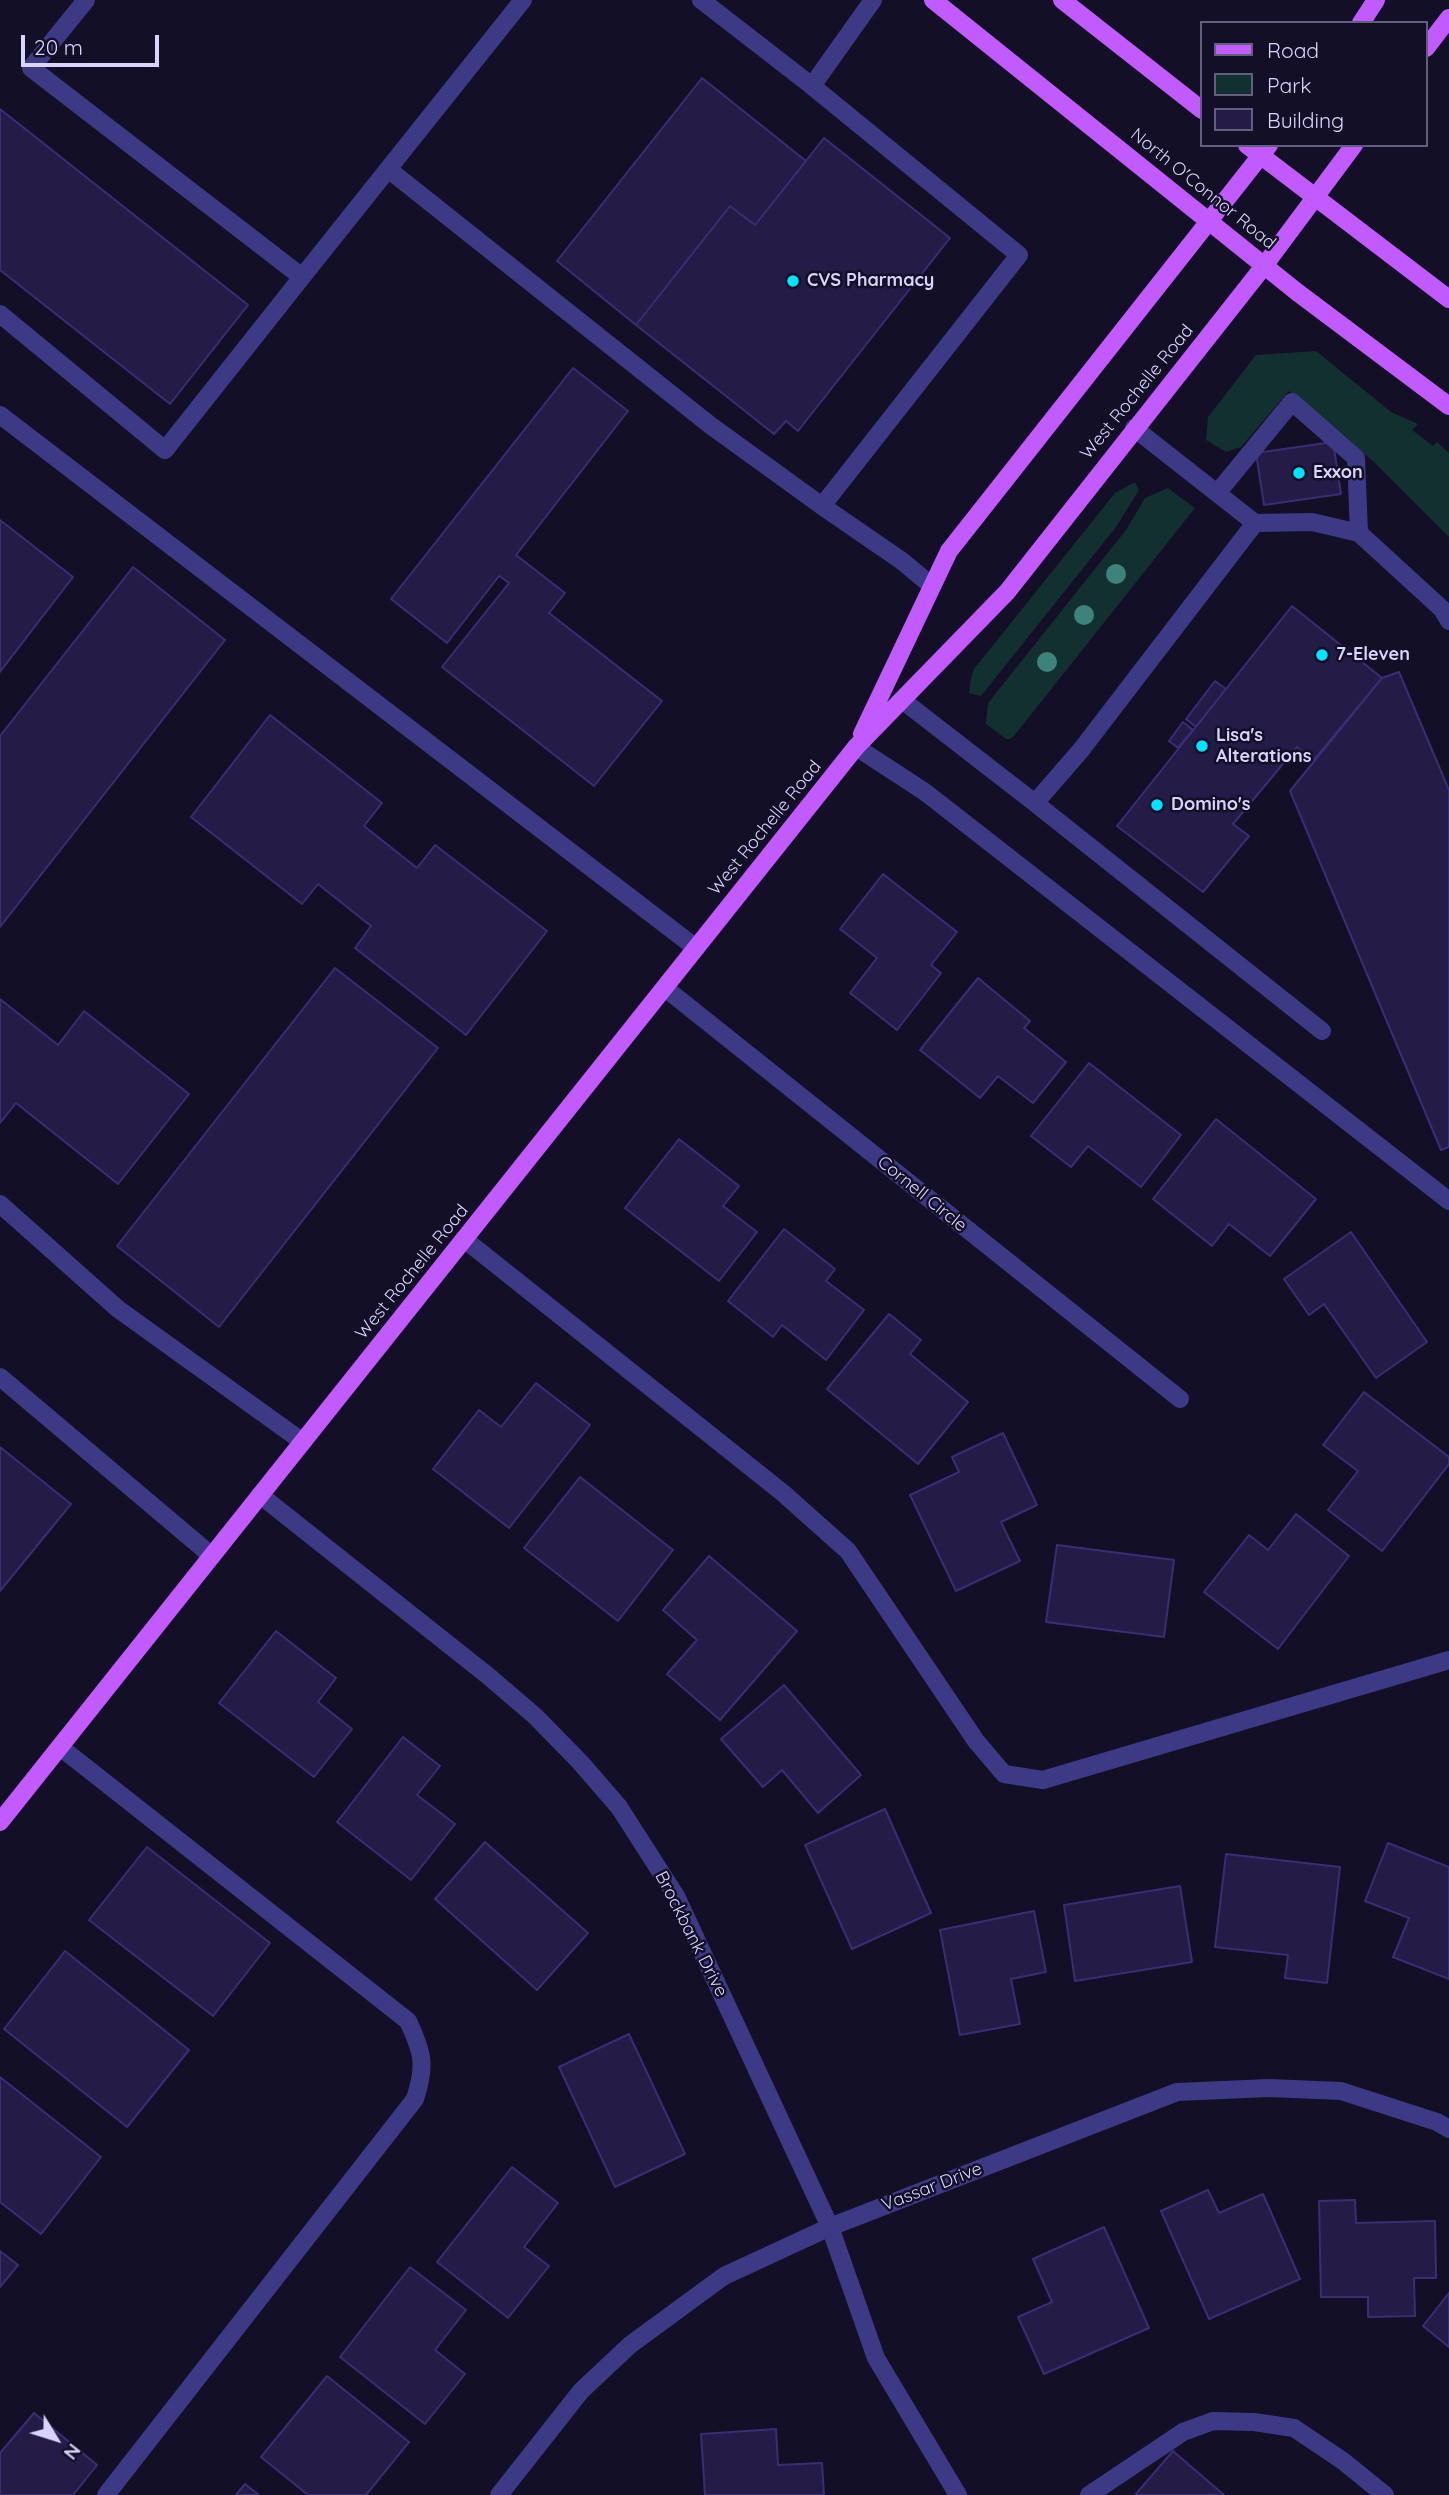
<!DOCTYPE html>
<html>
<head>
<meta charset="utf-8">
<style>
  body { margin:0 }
  #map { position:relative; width:1449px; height:2495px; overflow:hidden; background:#130f26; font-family:Quicksand,sans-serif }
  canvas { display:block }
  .legend { position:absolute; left:1200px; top:21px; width:228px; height:126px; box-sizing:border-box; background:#130f26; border:2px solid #625e7d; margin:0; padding:9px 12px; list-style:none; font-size:21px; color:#d9d4ff }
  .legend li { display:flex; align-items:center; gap:14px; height:35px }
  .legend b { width:35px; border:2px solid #625e7d }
  .north { position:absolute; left:21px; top:2404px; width:70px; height:70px; -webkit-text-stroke:5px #130f26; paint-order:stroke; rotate:128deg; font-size:19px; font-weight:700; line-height:28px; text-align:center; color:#d9d4ff }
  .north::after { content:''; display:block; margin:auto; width:24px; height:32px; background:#d9d4ff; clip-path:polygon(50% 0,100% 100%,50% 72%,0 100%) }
  .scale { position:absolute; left:21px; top:35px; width:138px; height:32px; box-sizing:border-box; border:4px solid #d9d4ff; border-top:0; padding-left:9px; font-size:21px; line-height:24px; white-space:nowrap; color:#d9d4ff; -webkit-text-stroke:5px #130f26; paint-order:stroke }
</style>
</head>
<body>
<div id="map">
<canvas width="1449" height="2495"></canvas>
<ul class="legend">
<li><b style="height:9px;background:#c25bff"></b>Road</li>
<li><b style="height:19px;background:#12302f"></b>Park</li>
<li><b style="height:19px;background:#241b47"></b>Building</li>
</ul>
<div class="north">N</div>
<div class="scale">20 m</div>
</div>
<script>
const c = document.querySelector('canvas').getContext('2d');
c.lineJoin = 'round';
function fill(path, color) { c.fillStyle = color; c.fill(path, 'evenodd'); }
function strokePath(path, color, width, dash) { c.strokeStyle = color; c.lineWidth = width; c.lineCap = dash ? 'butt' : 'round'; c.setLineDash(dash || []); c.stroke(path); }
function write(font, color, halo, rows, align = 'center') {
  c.font = font + ' Quicksand,sans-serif'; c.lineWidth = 5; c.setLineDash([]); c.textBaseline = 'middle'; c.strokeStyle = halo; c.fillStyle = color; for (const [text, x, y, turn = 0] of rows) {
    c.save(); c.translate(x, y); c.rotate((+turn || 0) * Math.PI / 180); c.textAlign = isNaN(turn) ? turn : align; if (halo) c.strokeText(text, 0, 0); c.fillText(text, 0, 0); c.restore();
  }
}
fill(new Path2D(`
  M1316 351 1391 412 1418 424 1412 430 1433 446 1437 442 1449 453V537L1375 463 1289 391 1241 447 1226 452 1206 440 1208 417 1256 355Z
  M1135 482 1139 490 1116 527 981 696 969 693 971 678 974 669 1115 493Z
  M1168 488 1195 508 1014 736 1010 739H1006L986 724 988 703 1126 530 1145 498Z`), '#12302f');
const building = new Path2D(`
  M702 78 806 161 755 225 730 206 636 325 557 261Z
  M0 109 248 305 170 404 0 270Z
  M824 138 950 238 798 431 786 421 774 434 636 325 730 206 755 225Z
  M573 368 628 411 516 555 565 593 549 613 662 701 594 786 442 667 509 583 499 576 447 643 391 599Z
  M1333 442 1341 494 1264 505 1256 453Z
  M0 520 73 577 0 672Z
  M133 567 225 640 0 927V736Z
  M1292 606 1382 678 1313 761 1297 747 1233 824 1249 836 1203 892 1117 826Z
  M1399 672 1449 790V1147L1441 1150 1290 791 1382 678Z
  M1215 681 1226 689 1196 727 1186 719Z
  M270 715 382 803 364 826 417 868 435 845 547 931 466 1035 355 948 371 926 318 884 302 904 191 817Z
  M1183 722 1193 730 1178 748 1169 741Z
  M883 874 957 932 931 965 941 973 897 1030 850 993 877 958 840 929Z
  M335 968 438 1048 219 1327 117 1246Z
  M978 978 1030 1021 1024 1028 1066 1062 1033 1103 998 1076 980 1098 920 1050Z
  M0 999 58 1045 84 1011 189 1094 118 1184 16 1103 0 1123Z
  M1089 1063 1181 1135 1141 1187 1088 1146 1071 1167 1031 1136Z
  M1216 1119 1316 1199 1270 1256 1229 1224 1212 1246 1153 1199Z
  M679 1139 739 1186 723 1206 757 1232 719 1281 625 1208Z
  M784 1229 835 1269 826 1281 864 1310 826 1360 782 1325 773 1337 728 1301Z
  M1351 1232 1427 1342 1376 1378 1324 1304 1309 1315 1284 1279Z
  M889 1314 921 1340 910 1354 968 1402 918 1464 827 1389Z
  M536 1383 590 1425 509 1528 433 1469 479 1410 501 1427Z
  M1364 1392 1449 1457V1464L1382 1551 1328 1510 1358 1471 1323 1445Z
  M1003 1433 1037 1505 1001 1522 1020 1561 956 1591 910 1495 959 1472 952 1457Z
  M0 1447 71 1504 0 1591Z
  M580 1477 673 1550 618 1621 524 1548Z
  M1296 1514 1349 1556 1278 1649 1204 1592 1249 1535 1268 1550Z
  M1057 1545 1174 1560 1164 1637 1046 1622Z
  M709 1556 797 1631 720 1720 667 1674 697 1640 663 1610Z
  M276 1631 336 1678 318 1702 352 1729 314 1777 219 1703Z
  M784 1685 861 1775 818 1813 782 1770 763 1787 721 1739Z
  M403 1737 440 1766 417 1795 455 1824 411 1880 337 1822Z
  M885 1809 931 1913 852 1949 805 1845Z
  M485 1842 588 1933 537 1990 435 1899Z
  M1388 1843 1449 1867V1979L1393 1957 1409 1918 1365 1901Z
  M147 1847 270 1943 213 2016 89 1920Z
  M1226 1854 1340 1867 1327 1983 1285 1978 1288 1955 1215 1947Z
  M1180 1886 1192 1962 1075 1981 1064 1905Z
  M1034 1911 1046 1972 1011 1979 1020 2024 960 2035 940 1930Z
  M65 1951 189 2050 127 2127 4 2029Z
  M629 2034 685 2154 615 2187 559 2067Z
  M0 2077 101 2157 41 2234 0 2202Z
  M512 2167 558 2203 524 2247 549 2266 508 2318 437 2262Z
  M1208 2190 1219 2213 1263 2194 1300 2279 1209 2319 1161 2211Z
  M1355 2200 1356 2223 1435 2221 1436 2278H1414L1415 2316 1368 2317V2297H1321L1319 2201Z
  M1104 2227 1149 2328 1044 2374 1018 2317 1052 2302 1033 2259Z
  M0 2251 18 2265 0 2287Z
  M410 2267 466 2310 435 2350 465 2374 425 2424 340 2357Z
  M1449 2293V2347L1423 2326Z
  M327 2376 409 2442 366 2495H308L261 2457Z
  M34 2413 97 2465 73 2495H0V2453Z
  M776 2429 778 2465 822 2463 824 2495H705L701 2434Z
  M1173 2451 1224 2495H1135Z
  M245 2484 259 2495H236Z`);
fill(building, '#241b47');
strokePath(building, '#3b2d73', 2);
strokePath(new Path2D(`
  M86 0 31 68 302 277 523 0
  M701 0 812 86
  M873 0 812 86 1019 255 822 506 902 561 932 586
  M388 169 710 425 822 506
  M0 314 165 450 302 277
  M0 415 696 948
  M1218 492 1292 402 1356 458 1359 533
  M1255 523 1312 522 1359 533 1442 609 1449 621
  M902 700 1035 803 1081 750 1255 523 1134 428
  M856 747 925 792 1449 1201
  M1035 803 1322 1031
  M665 988 1180 1399
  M0 1204 118 1309 303 1442
  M464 1239 783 1493 848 1551 976 1741 1004 1774 1043 1780 1449 1660
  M0 1377 212 1556
  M260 1495 487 1675 535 1716 580 1762 619 1807 676 1896 830 2227 876 2358 958 2495
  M60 1747 408 2021C423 2053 426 2065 415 2099L106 2495
  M499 2495 581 2391 630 2345 724 2276 830 2227 1177 2092 1269 2088 1341 2091 1437 2122 1449 2129
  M1089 2495 1183 2432 1213 2421 1254 2422 1294 2428 1343 2461 1385 2495`), '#3d3a85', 18);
strokePath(new Path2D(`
  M933 0 1297 292 1449 406
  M1062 0 1202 110
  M1361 23 1376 0
  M1426 48 1449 18
  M1247 145 1449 299
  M862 734 949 551 1269 145
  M0 1822 856 747 1007 592 1264 266 1354 145`), '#c25bff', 18);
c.fillStyle = '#3d827b';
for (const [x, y] of [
  [1116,574],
  [1084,615],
  [1047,662]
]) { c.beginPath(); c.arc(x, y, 10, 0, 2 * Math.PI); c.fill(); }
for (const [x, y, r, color] of [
  [793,281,7,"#00e5ff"],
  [1299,473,7,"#00e5ff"],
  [1322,655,7,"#00e5ff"],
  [1202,746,7,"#00e5ff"],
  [1157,805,7,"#00e5ff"]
]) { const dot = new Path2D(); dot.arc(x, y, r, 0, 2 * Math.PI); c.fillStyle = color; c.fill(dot); strokePath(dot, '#130f26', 2.5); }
write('18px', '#d9d4ff', '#130f26', [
  ["North O'Connor Road",1203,189,39],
  ["West Rochelle Road",1137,392,-51],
  ["West Rochelle Road",765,828,-51],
  ["Cornell Circle",922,1194,39],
  ["West Rochelle Road",412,1272,-51],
  ["Brockbank Drive",691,1934,63],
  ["Vassar Drive",932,2187,-21]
]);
write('bold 18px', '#d9d4ff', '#130f26', [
  ["CVS Pharmacy",807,281],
  ["Exxon",1313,473],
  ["7-Eleven",1336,655],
  ["Lisa's",1216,736],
  ["Alterations",1216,757],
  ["Domino's",1171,805]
], 'left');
</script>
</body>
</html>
